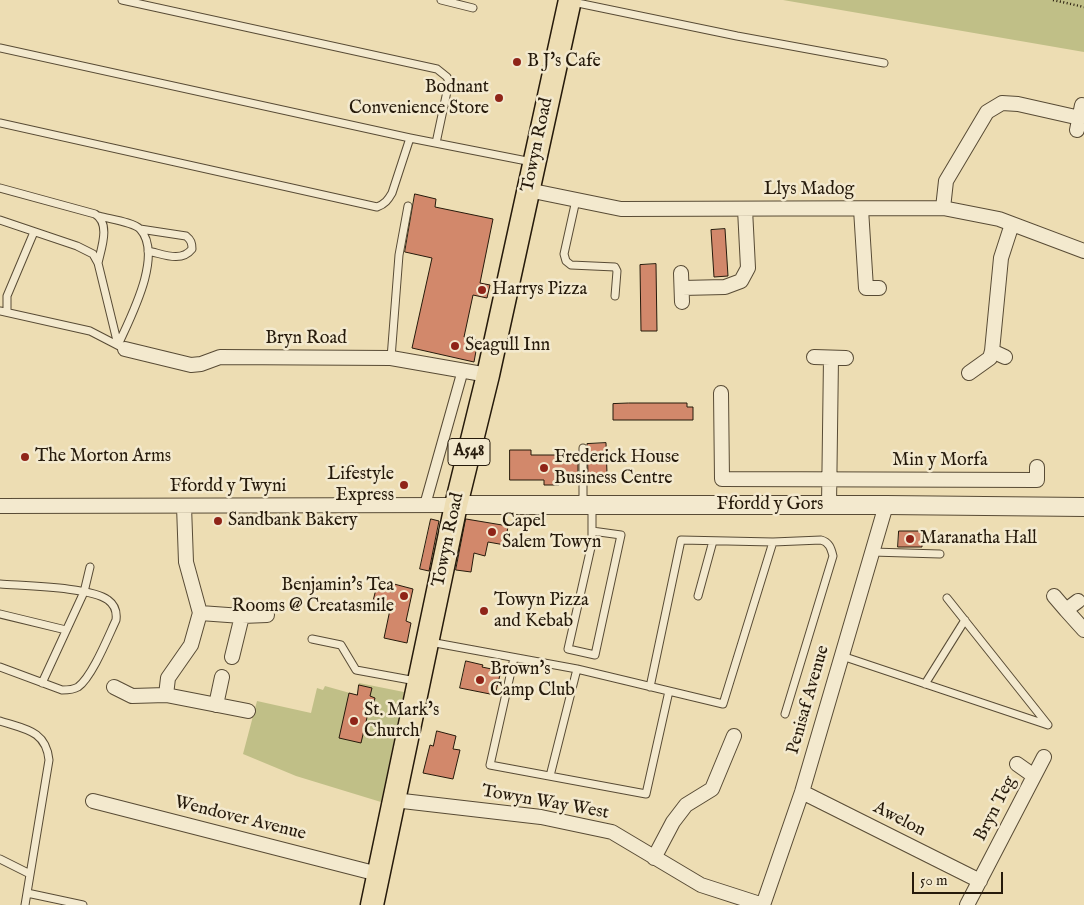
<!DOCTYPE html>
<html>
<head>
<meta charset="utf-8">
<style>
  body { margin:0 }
  #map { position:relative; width:1084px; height:905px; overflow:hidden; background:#edddb3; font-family:"IM FELL English",serif }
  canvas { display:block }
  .scale { position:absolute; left:912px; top:872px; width:91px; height:22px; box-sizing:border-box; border:2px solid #261a0b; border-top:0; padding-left:6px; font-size:15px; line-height:18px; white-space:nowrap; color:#261a0b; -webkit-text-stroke:4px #f3e9ce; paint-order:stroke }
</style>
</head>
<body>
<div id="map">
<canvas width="1084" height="905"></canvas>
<div class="scale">50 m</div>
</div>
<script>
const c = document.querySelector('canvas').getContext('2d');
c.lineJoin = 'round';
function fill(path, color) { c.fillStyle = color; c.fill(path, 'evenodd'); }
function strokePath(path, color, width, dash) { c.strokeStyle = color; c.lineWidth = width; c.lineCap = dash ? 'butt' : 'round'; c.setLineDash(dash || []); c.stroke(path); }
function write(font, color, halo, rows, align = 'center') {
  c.font = font + ' "IM FELL English",serif'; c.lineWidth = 5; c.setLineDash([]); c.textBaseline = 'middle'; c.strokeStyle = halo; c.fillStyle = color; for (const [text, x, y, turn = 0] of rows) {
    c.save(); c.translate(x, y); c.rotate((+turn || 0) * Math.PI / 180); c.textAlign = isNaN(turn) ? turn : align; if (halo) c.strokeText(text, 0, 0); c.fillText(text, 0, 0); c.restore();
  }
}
fill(new Path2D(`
  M783 0H1084V52Z
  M359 683 404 692 381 802 296 776 243 754 257 701 311 713 317 688 323 690 325 686 357 695Z`), '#c0bf87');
const building = new Path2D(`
  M415 194 436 199 435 207 493 219 480 283 490 285 487 298 473 295 464 337 478 340 474 362 412 348 432 258 405 252Z
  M725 229 728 276 714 277 711 230Z
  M656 264 657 331H641L640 265Z
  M629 403H687V407H693V420H613V404Z
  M606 443 607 474H588L587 444Z
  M510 450H531V455H578V483L559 482V485H544V480H510Z
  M431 519 439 521 429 571 420 569Z
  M466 519 508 526 505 545 488 542 485 556 474 553 471 572 456 570Z
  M899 531H922V547H898Z
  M394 584 413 589 406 621 411 623 407 643 384 638 391 605 373 601 376 589 393 592Z
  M466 661 483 665 482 667 501 671 495 695 460 688Z
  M359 685 372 688 370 696 375 698 372 710 369 709 361 743 339 738 349 693 357 695Z
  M437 731 456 736 453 749 460 750 453 779 423 773 430 745 433 746Z`);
fill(building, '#d2886b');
strokePath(building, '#261a0b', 1);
const service = new Path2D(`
  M122 0 437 69 447 77 449 82 436 143
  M441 0 473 8
  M573 2 737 36 884 63
  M0 48 410 138 532 162
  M0 123 377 207C385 204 388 200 392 193L410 138
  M0 188 95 214C111 223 101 249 98 263
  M576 200 564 254 566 261 571 265 615 267 617 271 615 296
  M99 216C109 219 133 222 140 229 164 255 130 318 118 345
  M0 220 77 246 93 254 98 263 118 345
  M140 229 186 236C191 240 192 243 192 249 181 263 163 254 148 251
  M0 311 90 331 119 346
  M7 312V296L34 232
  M391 358 399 255 408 206
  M583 505V448
  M592 531 621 535 595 655 568 649 592 543V505
  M773 542 821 540C829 542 831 548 833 556L785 714
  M872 552 940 554
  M0 584C24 586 91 587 108 600 115 605 117 612 116 620 108 637 92 677 78 687 73 690 68 690 62 690L0 667
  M698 596 713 541
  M0 614 66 630
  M312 639 341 645 356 670 416 681
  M430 642 577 669 723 704 773 542 681 540 650 687
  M842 656 1048 725 947 598
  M514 658 490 765 646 794 669 691
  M42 683 84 592 90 567
  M925 684 965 620
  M0 721C24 729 46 730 49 760L25 905
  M550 776 577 669
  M0 859 30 874
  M27 893 83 905`);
const pedestrian = new Path2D(`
  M425 505 463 370`);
const minor = new Path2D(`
  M1077 130 1082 105
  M528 190 621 209 943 208 999 219 1084 251
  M943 208 946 181 987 112 1002 103 1018 104 1080 118
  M861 209 866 288H879
  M681 273 682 302
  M682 288 725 287 741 281 748 268 745 209
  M125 349 191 365 201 364 220 357 391 358 488 375
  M992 351 1005 357
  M814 357 846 358
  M969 373 990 358 992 351 1001 258 1012 224
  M721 393 722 479 1037 480V467
  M829 505 831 358
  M0 506 456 505
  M1054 596 1066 610 1078 601
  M1066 610 1084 630
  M200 613 242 616 267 615
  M232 657 242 616
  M114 687 132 696 166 695 248 711
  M166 695 168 678 191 645 200 613 186 562 184 506
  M216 705 222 677
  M1017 764 1034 776
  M802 792 980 881
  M394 800 541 817 612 832 701 885 763 905 802 792 886 505
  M93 801 378 874
  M654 858 673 822 686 805 712 789 734 736
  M967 905 1044 757`);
const tertiary = new Path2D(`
  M456 505H886L1084 507`);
const primary = new Path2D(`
  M372 905 456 505 488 375 570 0`);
strokePath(service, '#584b35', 9);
strokePath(pedestrian, '#584b35', 12);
strokePath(minor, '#584b35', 16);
strokePath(tertiary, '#584b35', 20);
strokePath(primary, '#261a0b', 25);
strokePath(new Path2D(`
  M1053 0 1084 7`), '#261a0b', 2.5, [1, 2.5]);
strokePath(service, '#f3e9ce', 7);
strokePath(pedestrian, '#f3e9ce', 10);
strokePath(minor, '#f3e9ce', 14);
strokePath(tertiary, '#f3e9ce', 18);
strokePath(primary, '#edddb3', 22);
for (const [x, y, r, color] of [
  [517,62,5,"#8f2418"],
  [499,98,5,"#8f2418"],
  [482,290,5,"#8f2418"],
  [455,346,5,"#8f2418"],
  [25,457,5,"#8f2418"],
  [544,468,5,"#8f2418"],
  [404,485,5,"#8f2418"],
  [218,521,5,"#8f2418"],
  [492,532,5,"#8f2418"],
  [910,539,5,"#8f2418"],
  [404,596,5,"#8f2418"],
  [484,611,5,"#8f2418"],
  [480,680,5,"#8f2418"],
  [354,721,5,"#8f2418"]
]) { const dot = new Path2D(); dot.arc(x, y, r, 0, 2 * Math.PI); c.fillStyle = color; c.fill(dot); strokePath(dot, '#f3e9ce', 2); }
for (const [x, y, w] of [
  [469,452,42]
]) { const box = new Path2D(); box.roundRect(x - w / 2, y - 13.5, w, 27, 4); c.fillStyle = '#f3e9ce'; c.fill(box); strokePath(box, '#261a0b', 1); }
write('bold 16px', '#261a0b', null, [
  ["A548",469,452]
]);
write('18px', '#261a0b', '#f3e9ce', [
  ["B J's Cafe",527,62],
  ["Bodnant",489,88,"right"],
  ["Convenience Store",489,109,"right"],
  ["Harrys Pizza",492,290],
  ["Seagull Inn",465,346],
  ["The Morton Arms",35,457],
  ["Frederick House",554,458],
  ["Business Centre",554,479],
  ["Lifestyle",394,475,"right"],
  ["Express",394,496,"right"],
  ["Sandbank Bakery",228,521],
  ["Capel",502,522],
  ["Salem Towyn",502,543],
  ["Maranatha Hall",920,539],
  ["Benjamin's Tea",394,586,"right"],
  ["Rooms @ Creatasmile",394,607,"right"],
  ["Towyn Pizza",494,601],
  ["and Kebab",494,622],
  ["Brown's",490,670],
  ["Camp Club",490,691],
  ["St. Mark's",364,711],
  ["Church",364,732]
], 'left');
write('18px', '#261a0b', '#f3e9ce', [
  ["Towyn Road",538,145,-78],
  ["Llys Madog",809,190],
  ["Bryn Road",306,339],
  ["Min y Morfa",940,461],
  ["Ffordd y Twyni",228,487],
  ["Ffordd y Gors",770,505],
  ["Towyn Road",449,540,-78],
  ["Penisaf Avenue",809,700,-74],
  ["Towyn Way West",545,803,10],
  ["Bryn Teg",996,809,-63],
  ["Wendover Avenue",240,819,14],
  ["Awelon",899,820,27]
]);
</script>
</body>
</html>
